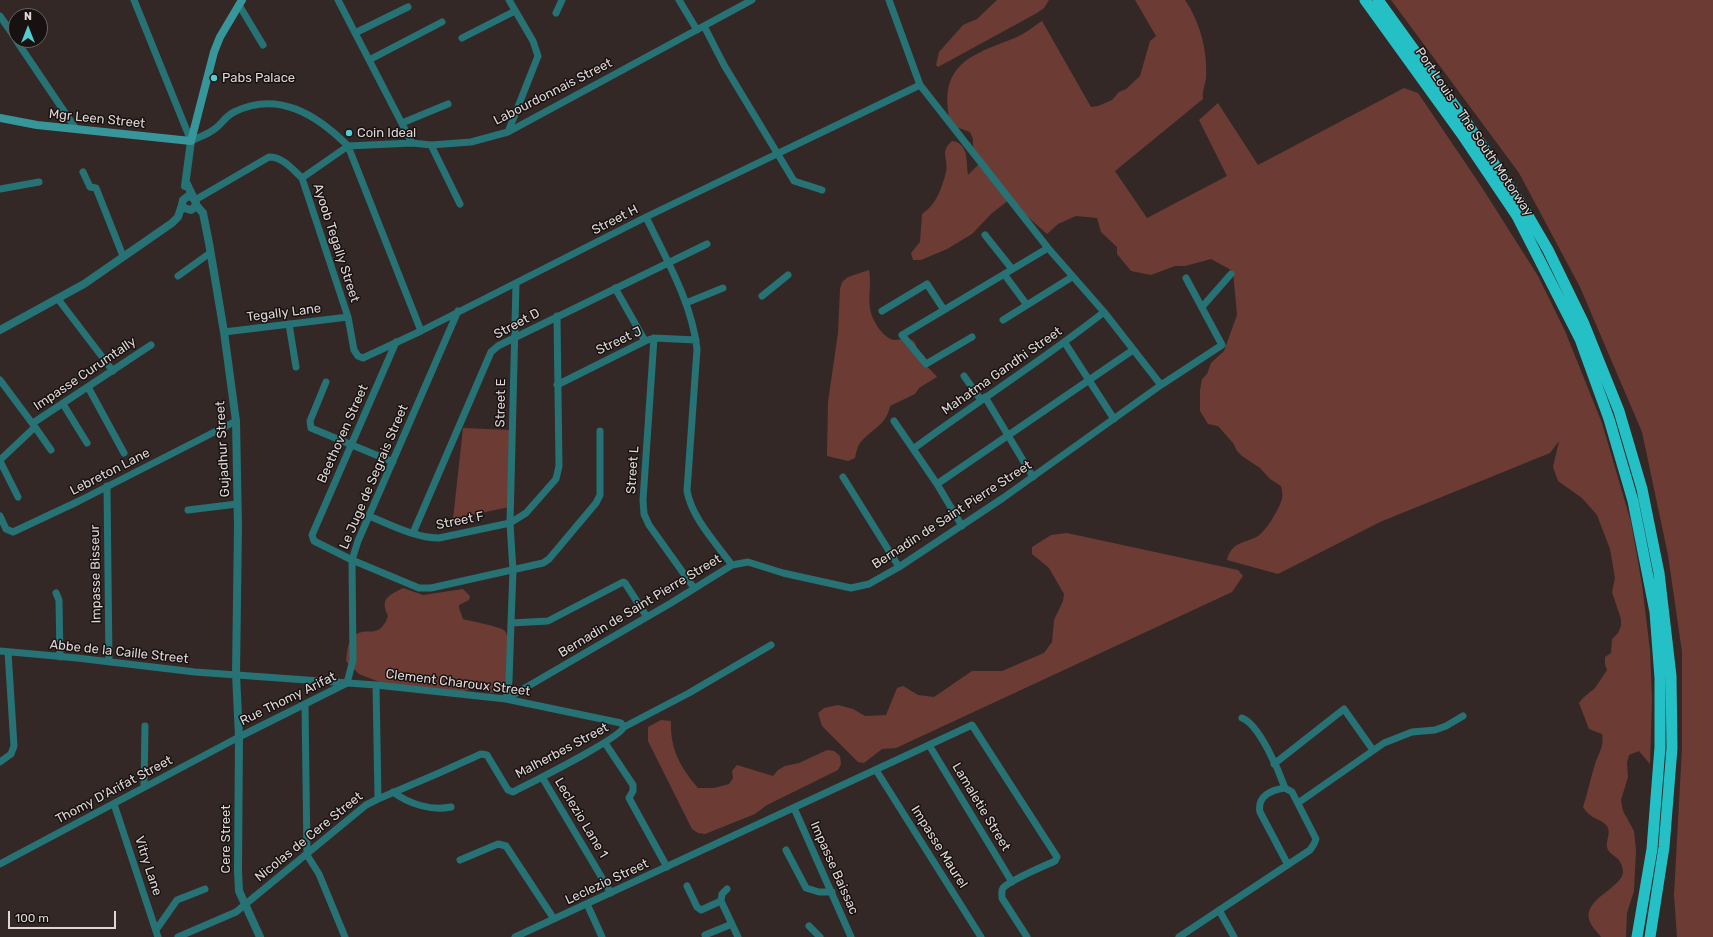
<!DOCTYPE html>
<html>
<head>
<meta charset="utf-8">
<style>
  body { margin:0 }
  #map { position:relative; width:1713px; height:937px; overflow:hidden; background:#332826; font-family:Rubik,sans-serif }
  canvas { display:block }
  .north { position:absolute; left:8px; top:8px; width:40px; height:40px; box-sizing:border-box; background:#171211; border:1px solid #676160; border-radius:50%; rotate:0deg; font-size:11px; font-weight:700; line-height:16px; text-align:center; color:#dfd7d6 }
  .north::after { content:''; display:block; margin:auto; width:14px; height:18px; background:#52ccd0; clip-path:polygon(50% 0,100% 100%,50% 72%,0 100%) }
  .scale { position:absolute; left:8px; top:911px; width:108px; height:18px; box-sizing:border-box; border:2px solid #dfd7d6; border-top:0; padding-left:5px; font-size:12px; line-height:14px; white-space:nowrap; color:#dfd7d6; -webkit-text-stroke:3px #171211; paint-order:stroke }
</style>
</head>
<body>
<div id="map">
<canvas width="1713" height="937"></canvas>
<div class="north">N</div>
<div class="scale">100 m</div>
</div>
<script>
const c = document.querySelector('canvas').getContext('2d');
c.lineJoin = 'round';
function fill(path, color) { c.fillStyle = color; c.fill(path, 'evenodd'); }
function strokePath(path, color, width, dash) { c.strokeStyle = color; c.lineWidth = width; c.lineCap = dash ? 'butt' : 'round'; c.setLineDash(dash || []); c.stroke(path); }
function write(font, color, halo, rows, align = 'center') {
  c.font = font + ' Rubik,sans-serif'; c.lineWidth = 3; c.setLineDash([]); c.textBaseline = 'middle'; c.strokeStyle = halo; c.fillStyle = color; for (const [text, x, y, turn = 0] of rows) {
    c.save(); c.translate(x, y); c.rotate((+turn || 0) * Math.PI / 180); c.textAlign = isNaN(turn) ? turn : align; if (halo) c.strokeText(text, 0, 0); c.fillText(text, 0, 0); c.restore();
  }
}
fill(new Path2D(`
  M997 0H1049L1044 8 1037 13 938 67 936 65 939 52 963 25 977 19Z
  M1135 0H1185C1200 22 1208 51 1206 78 1205 86 1202 91 1203 99L1115 171 1147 218 1227 176 1199 120 1218 103 1258 165 1404 88 1418 93 1481 186 1538 276 1565 331 1602 423 1631 522 1642 585 1650 650 1652 699 1650 764 1639 751 1629 755 1627 763 1628 777 1621 800 1623 811 1634 831 1636 850 1634 891 1627 913 1626 937H1601C1597 931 1591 927 1589 919 1584 898 1624 887 1623 871 1622 857 1611 856 1608 850 1604 842 1612 834 1607 826 1602 819 1591 820 1583 807 1588 792 1591 776 1596 761 1600 751 1604 746 1602 734L1589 729 1579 703 1583 698 1595 688 1607 670 1605 664V657L1611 653 1612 639 1618 633 1621 626V619L1612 592 1615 578 1610 549 1597 515 1582 498 1558 481 1553 467 1559 441 1550 453 1380 522 1278 574 1227 560C1232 541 1244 544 1258 536 1267 530 1279 509 1282 499 1283 495 1282 490 1281 486L1270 479 1260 468 1242 456 1237 451 1233 443 1218 426 1208 424 1200 411V390L1202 379 1207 374 1211 363 1224 351 1237 315 1233 271 1211 259 1185 266H1175L1151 275 1131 271 1117 254V247L1101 232 1097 218 1076 216 1058 224 1047 234 1009 200 992 213 972 234 947 249 921 260H913L911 253 920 242 922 214C936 205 942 188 946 172 949 158 939 152 952 141 969 143 966 161 968 175L978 165 973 152V139L970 132 950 125C948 111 945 96 950 82 959 55 994 47 1017 37 1026 33 1034 26 1042 21L1091 107 1098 106 1112 100 1119 92 1126 89 1140 76 1150 41 1156 36Z
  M1391 0H1713V937H1677L1674 895 1682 748V652L1668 555 1642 432 1580 287 1519 173Z
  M869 270C872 284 867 299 871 313 874 323 884 339 895 340 901 340 910 336 915 343 917 347 917 352 919 355 923 363 931 370 937 377L919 388 915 394 890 406C887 425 870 430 860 443 857 447 856 453 855 458L848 461 827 456 828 402 838 333 840 289 842 282 848 277Z
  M463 428 510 430 509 507 453 519Z
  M1067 533 1238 570 1243 576 1232 592 896 748 882 749 864 763 858 762 822 726 818 713 824 708 838 705 853 709 865 716 886 715 897 688 903 686 918 695 934 697 972 671H1002L1044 653 1052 642 1054 620 1063 601 1064 594 1049 568 1032 554V547L1051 535Z
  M403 588 423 595 463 589 470 596 469 600 459 605V608L463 619C470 621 502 627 505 631 510 637 510 670 508 677 506 684 498 689 493 693L475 689 463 691 453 696 387 685 359 674 346 661C347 654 347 643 353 637 365 624 379 642 388 616 380 598 388 596 403 588Z
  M661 720 671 721C670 749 680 767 698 788H714L729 784 733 778 732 771 737 765 773 776 778 770 785 766 799 763 827 750 834 751 840 756 841 764 838 770 767 805 755 814 705 834 698 833 692 829 648 741V727Z`), '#6c3c34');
strokePath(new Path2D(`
  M134 0 191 141C199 137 209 134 216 128 222 123 226 116 234 112 278 90 317 115 348 146L421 331
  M338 0 412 143
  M679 0 697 30
  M889 0 920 85 1048 248 1104 312 1161 385
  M239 5 263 45
  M556 13 562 0
  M0 16 16 39
  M704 26 724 65 794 181 822 190
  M355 33 408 7
  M462 38 515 11
  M16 40 76 129
  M369 60 442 22
  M402 123 448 104
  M508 132 538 56 533 41 509 0
  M431 145 460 204
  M348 146 412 143 431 145 471 142 508 132 752 0
  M83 172 90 187 96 188 123 256
  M302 178 348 317 354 350 358 356 363 358 421 331 646 217 920 85
  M302 178 348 146
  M0 189 39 182
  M195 200 269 157C283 157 292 169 302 178
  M646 217C666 259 692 303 697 349L687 491C692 518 715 542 732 565
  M985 235 1012 269
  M1004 274 1027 305 1072 277
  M178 276 210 253
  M615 288 645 341
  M762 296 788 275
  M58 299 113 371
  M686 303 723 288
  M1202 307 1231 274
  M882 311 927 284 944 310
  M1003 320 1027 305
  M289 324 296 367
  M224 332 348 317
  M972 337 926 364 902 335 1048 248
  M654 338 643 500 644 514 649 525 694 588
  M396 342 312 535 314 541 352 560 419 588H431L543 563 549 559 596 503 600 495V431
  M1065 343 1114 419
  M964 376 981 400
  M0 380 35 427 0 460
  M326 382 310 421 311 428 393 462
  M557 385 645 341 654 338 696 340
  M88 387 124 453
  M985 397 1033 477
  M63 404 87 443
  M894 421 937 484 962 526
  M33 423 151 345
  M35 427 51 450
  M913 449C976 402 1042 361 1104 312
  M0 461 18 497
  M843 477 899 567
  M937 484 1133 350
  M107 486 109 662
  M188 510 237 504
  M0 516 6 529 13 532 79 501 236 421
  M369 516C391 525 416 538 439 538L510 523 526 513 556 479 559 466 557 316
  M413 533 491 352 498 346 514 338 707 244
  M56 593 59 600 60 657
  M511 623 548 621 623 582 625 583 647 617
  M0 651 77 658 195 672 376 685 506 699 621 723 624 727
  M376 685 378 799
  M506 699 671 603 732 565 748 562 783 573 851 588 869 584 899 567 1003 498 1161 385 1222 345 1186 278
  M506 699 509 681 511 623 513 571 510 523 516 284
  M305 705 307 855 319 874 345 937
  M1242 718C1259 724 1279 771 1285 788
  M624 727 689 693 771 645
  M605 743 633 785V791L629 798 667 867
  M929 745 1012 882
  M0 762 11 754 14 746 8 652
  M1274 764 1344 709 1373 750
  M876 770 981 937
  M542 777 611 893
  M144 787 145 726
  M393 792C409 804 431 811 451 807
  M1298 803 1384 743 1412 732 1435 730 1446 726 1463 716
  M114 804 158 937
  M794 808 851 937
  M786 850 806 888 819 892H832
  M460 860 498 844 506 846 554 919
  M0 864 239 737 347 683 353 660 352 560 358 541 458 311
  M687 886 697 907 701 910 721 901
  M727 889 722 894 721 901 738 937
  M587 904 602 937
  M1219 910 1234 937
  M809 926 820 937
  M156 930 177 900 205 889
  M705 935 732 924
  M178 937 236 912 366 805 378 799 439 773 481 754 487 755 508 790 513 792C530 783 619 739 624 727
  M515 937 972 725 1057 857 1055 861C1044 866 1010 880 1003 888 1001 891 1002 894 1002 898L1027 937
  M1179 937 1310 850 1314 844 1316 839 1292 792 1285 788C1271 790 1257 796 1260 812L1288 865`), '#277274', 7);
strokePath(new Path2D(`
  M186 182 196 203 194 208 191 210 184 208 182 205 183 200 188 196 193 198
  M185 186 191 141
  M196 205 203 213 209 243 224 332 236 421 238 526 236 674 239 737 238 871 239 891 260 937
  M0 330 84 284 172 223 178 217 182 205`), '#277274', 8);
strokePath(new Path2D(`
  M0 118 37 125 191 141 214 52 220 37 242 0`), '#379699', 8);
strokePath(new Path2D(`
  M1365 0 1461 133 1517 216 1580 339 1609 419 1633 501 1655 612 1660 678V747L1652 849 1637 937
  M1378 0 1469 126 1523 207 1548 250 1584 324 1619 411 1642 489 1659 573 1671 676 1672 748 1664 847 1650 937`), '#24c0c5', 11);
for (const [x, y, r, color] of [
  [214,78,4,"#52ccd0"],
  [349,133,4,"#52ccd0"]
]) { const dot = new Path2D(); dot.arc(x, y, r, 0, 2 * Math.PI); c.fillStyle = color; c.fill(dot); strokePath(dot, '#171211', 1.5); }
write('13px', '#dfd7d6', '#171211', [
  ["Pabs Palace",222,78],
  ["Coin Ideal",357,133]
], 'left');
write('13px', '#dfd7d6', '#171211', [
  ["Labourdonnais Street",553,92,-27],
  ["Mgr Leen Street",97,119,6],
  ["Port Louis – The South Motorway",1474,132,56],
  ["Street H",615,220,-27],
  ["Ayoob Tegally Street",336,243,72],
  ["Tegally Lane",284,313,-7],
  ["Street D",517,324,-28],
  ["Street J",619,341,-25],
  ["Mahatma Gandhi Street",1002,371,-35],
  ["Impasse Curumtally",85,374,-34],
  ["Street E",501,403,-89],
  ["Beethoven Street",343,434,-66],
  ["Gujadhur Street",223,449,-93],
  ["Street L",633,470,-86],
  ["Lebreton Lane",110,472,-27],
  ["Le Juge de Segrais Street",374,477,-67],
  ["Bernadin de Saint Pierre Street",952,515,-33],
  ["Street F",460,521,-11],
  ["Impasse Bisseur",96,574,-91],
  ["Bernadin de Saint Pierre Street",640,606,-31],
  ["Abbe de la Caille Street",119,652,6],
  ["Clement Charoux Street",458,683,7],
  ["Rue Thomy Arifat",288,699,-26],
  ["Malherbes Street",562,751,-28],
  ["Thomy D'Arifat Street",114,790,-28],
  ["Lamaletie Street",981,807,59],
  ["Leclezio Lane 1",581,818,59],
  ["Nicolas de Cere Street",309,837,-39],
  ["Cere Street",226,839,-90],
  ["Impasse Maurel",939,847,58],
  ["Vitry Lane",148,866,72],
  ["Impasse Baissac",834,868,66],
  ["Leclezio Street",607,882,-25]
]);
</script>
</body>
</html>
